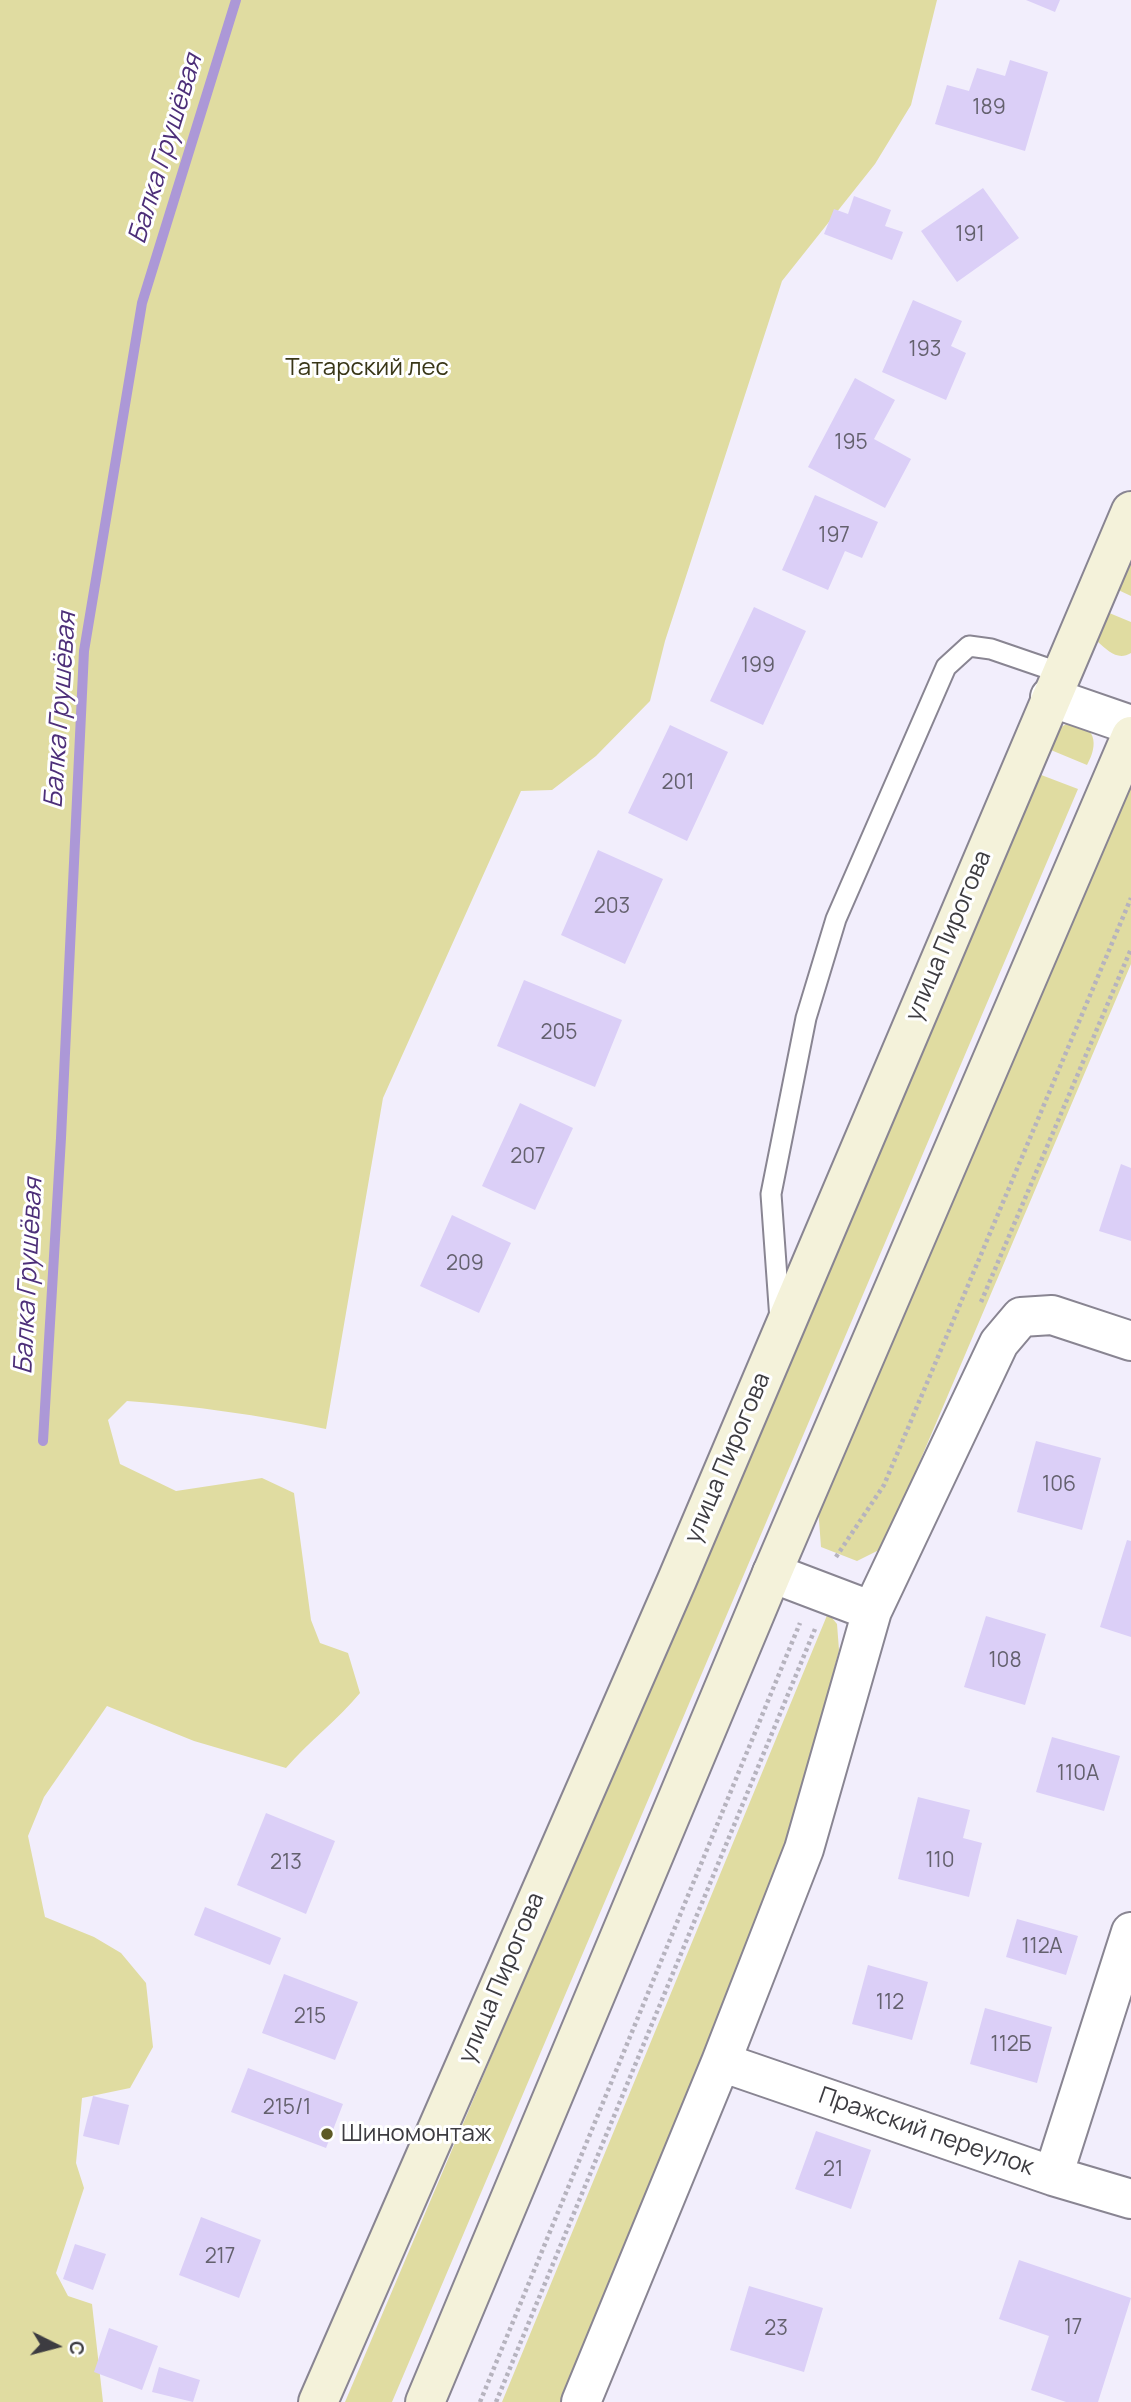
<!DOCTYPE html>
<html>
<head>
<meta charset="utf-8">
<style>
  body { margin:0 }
  #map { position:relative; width:1131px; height:2402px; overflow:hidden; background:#f2eefc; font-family:Manrope,sans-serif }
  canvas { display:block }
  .north { position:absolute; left:21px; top:2311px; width:70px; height:70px; -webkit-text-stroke:5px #fff; paint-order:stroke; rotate:96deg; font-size:19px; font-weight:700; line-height:28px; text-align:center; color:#3d3c41 }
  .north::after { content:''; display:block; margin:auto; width:24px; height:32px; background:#3d3c41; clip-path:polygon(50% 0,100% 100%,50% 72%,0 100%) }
</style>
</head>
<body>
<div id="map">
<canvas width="1131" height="2402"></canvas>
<div class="north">С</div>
</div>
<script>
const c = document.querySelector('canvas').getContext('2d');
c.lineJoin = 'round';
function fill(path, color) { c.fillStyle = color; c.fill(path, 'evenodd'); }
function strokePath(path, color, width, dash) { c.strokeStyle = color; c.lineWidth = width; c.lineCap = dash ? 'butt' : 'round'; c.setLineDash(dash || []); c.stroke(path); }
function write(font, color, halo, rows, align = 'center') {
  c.font = font + ' Manrope,sans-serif'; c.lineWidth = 6; c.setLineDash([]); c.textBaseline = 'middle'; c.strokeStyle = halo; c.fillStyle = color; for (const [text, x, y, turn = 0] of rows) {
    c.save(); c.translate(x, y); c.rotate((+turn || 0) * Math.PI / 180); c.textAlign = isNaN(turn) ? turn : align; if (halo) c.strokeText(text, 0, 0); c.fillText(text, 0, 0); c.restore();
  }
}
fill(new Path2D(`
  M0 0H937L911 105 875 164 782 281 665 641 650 701 596 756 552 790 521 791 383 1098 326 1429C259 1415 194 1406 127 1401L108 1420 120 1464 176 1491 262 1478 294 1493 311 1620 320 1643 348 1653 360 1693C338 1720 309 1741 286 1768L194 1741 107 1706 44 1797 28 1836 45 1917 94 1937 121 1953 146 1983 153 2047 130 2088 82 2098 76 2163 84 2188 56 2273 68 2296 92 2304 103 2402H0Z
  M1131 549V596L1114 588Z
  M1102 610 1131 622V653C1118 661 1108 651 1098 642L1097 628Z
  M1069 722C1096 725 1099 744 1087 765L1046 748 1054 732Z
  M1131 766V964L883 1548 857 1561 821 1547 818 1507Z
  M1036 773 1078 789 392 2402H345Z
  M828 1613 837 1624 839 1650 787 1853 567 2402H502Z`), '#e0dca1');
strokePath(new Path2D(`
  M43 1441 61 1138 84 651 142 303 236 0`), '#ac98d7', 10);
fill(new Path2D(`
  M1026 0H1060L1055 12Z
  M1010 60 1048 72 1025 151 935 124 947 85 969 91 977 68 1005 76Z
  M983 188 1019 238 957 282 921 231Z
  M854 196 891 210 885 226 903 232 892 260 824 234 834 209 848 214Z
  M913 300 962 321 951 346 966 353 946 400 882 372Z
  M855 378 895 400 874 439 911 459 885 508 808 467Z
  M815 495 878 522 862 558 845 551 828 590 782 570Z
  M754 607 806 631 763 725 710 701Z
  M670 725 728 752 687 841 628 813Z
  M598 850 663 879 625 964 561 935Z
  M524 980 622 1020 595 1087 497 1046Z
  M520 1103 573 1128 535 1210 482 1186Z
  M1121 1164 1131 1168V1241L1099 1231Z
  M452 1215 511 1243 479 1313 420 1286Z
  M1036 1441 1101 1458 1082 1530 1017 1512Z
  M1127 1540 1131 1541V1637L1100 1627Z
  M986 1616 1046 1634 1025 1705 964 1687Z
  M1052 1737 1120 1756 1104 1811 1036 1792Z
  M918 1797 970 1810 963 1838 982 1843 969 1897 898 1879Z
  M266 1813 335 1841 306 1914 237 1885Z
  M205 1907 281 1938 270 1965 194 1935Z
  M1017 1919 1078 1936 1066 1975 1006 1957Z
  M868 1965 928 1982 912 2040 852 2024Z
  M284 1974 358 2002 335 2060 262 2033Z
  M985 2008 1052 2027 1037 2083 970 2064Z
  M248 2068 343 2104 326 2148 231 2112Z
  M93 2096 129 2105 119 2145 83 2136Z
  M816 2131 871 2150 851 2209 795 2189Z
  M201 2217 261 2240 239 2298 179 2275Z
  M75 2244 106 2254 93 2290 63 2279Z
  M1019 2260 1131 2298 1098 2402H1066L1031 2390 1049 2336 999 2319Z
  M749 2286 823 2308 804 2372 730 2350Z
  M109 2328 158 2346 142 2390 94 2372Z
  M159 2367 200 2380 193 2402 152 2392Z`), '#dbcff7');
const service = new Path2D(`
  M780 1320 771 1194 806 1018 836 919 946 667 969 646 991 649 1061 673`);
const minor = new Path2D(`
  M1050 697 1131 725
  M772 1573 872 1611
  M721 2062 1053 2176 1131 2199
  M1053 2176 1131 1932
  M581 2402 721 2062 804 1849 872 1611 999 1343 1021 1317 1052 1315 1131 1341`);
const secondary = new Path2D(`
  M318 2402 677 1580 1131 511
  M425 2402 772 1573 1131 736`);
strokePath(service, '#898592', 23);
strokePath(minor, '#898592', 42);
strokePath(secondary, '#898592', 42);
strokePath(new Path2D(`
  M981 1302 1131 949
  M836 1557 884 1485 1131 898
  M480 2402 800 1623
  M496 2402 815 1629`), '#b6b3be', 4.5, [3.5, 3.5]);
strokePath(service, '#fff', 19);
strokePath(minor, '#fff', 38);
strokePath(secondary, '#f4f2da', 38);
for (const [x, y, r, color] of [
  [327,2134,7,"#5d5925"]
]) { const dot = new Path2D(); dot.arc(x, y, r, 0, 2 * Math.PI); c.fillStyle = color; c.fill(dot); strokePath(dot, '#fff', 2.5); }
write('21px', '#64616e', null, [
  ["189",989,108],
  ["191",970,235],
  ["193",925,350],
  ["195",851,443],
  ["197",834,536],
  ["199",758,666],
  ["201",678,783],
  ["203",612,907],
  ["205",559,1033],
  ["207",528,1157],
  ["209",465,1264],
  ["106",1059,1485],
  ["108",1005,1661],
  ["110А",1078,1774],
  ["110",940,1861],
  ["213",286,1863],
  ["112А",1042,1947],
  ["112",890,2003],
  ["215",310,2017],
  ["112Б",1011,2045],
  ["215/1",287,2108],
  ["21",833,2170],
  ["217",220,2257],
  ["17",1073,2328],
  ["23",776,2329]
]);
write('24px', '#393617', '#fff', [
  ["Татарский лес",367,368]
]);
write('24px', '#3d3c41', '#fff', [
  ["улица Пирогова",949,936,-67],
  ["улица Пирогова",728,1458,-67],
  ["улица Пирогова",502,1978,-67],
  ["Пражский переулок",926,2132,19]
]);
write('24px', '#3d3c41', '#fff', [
  ["Шиномонтаж",341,2134]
], 'left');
write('italic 26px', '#4d2f79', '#fff', [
  ["Балка Грушёвая",166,149,-73],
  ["Балка Грушёвая",61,710,-86],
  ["Балка Грушёвая",29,1276,-87]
]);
</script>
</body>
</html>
